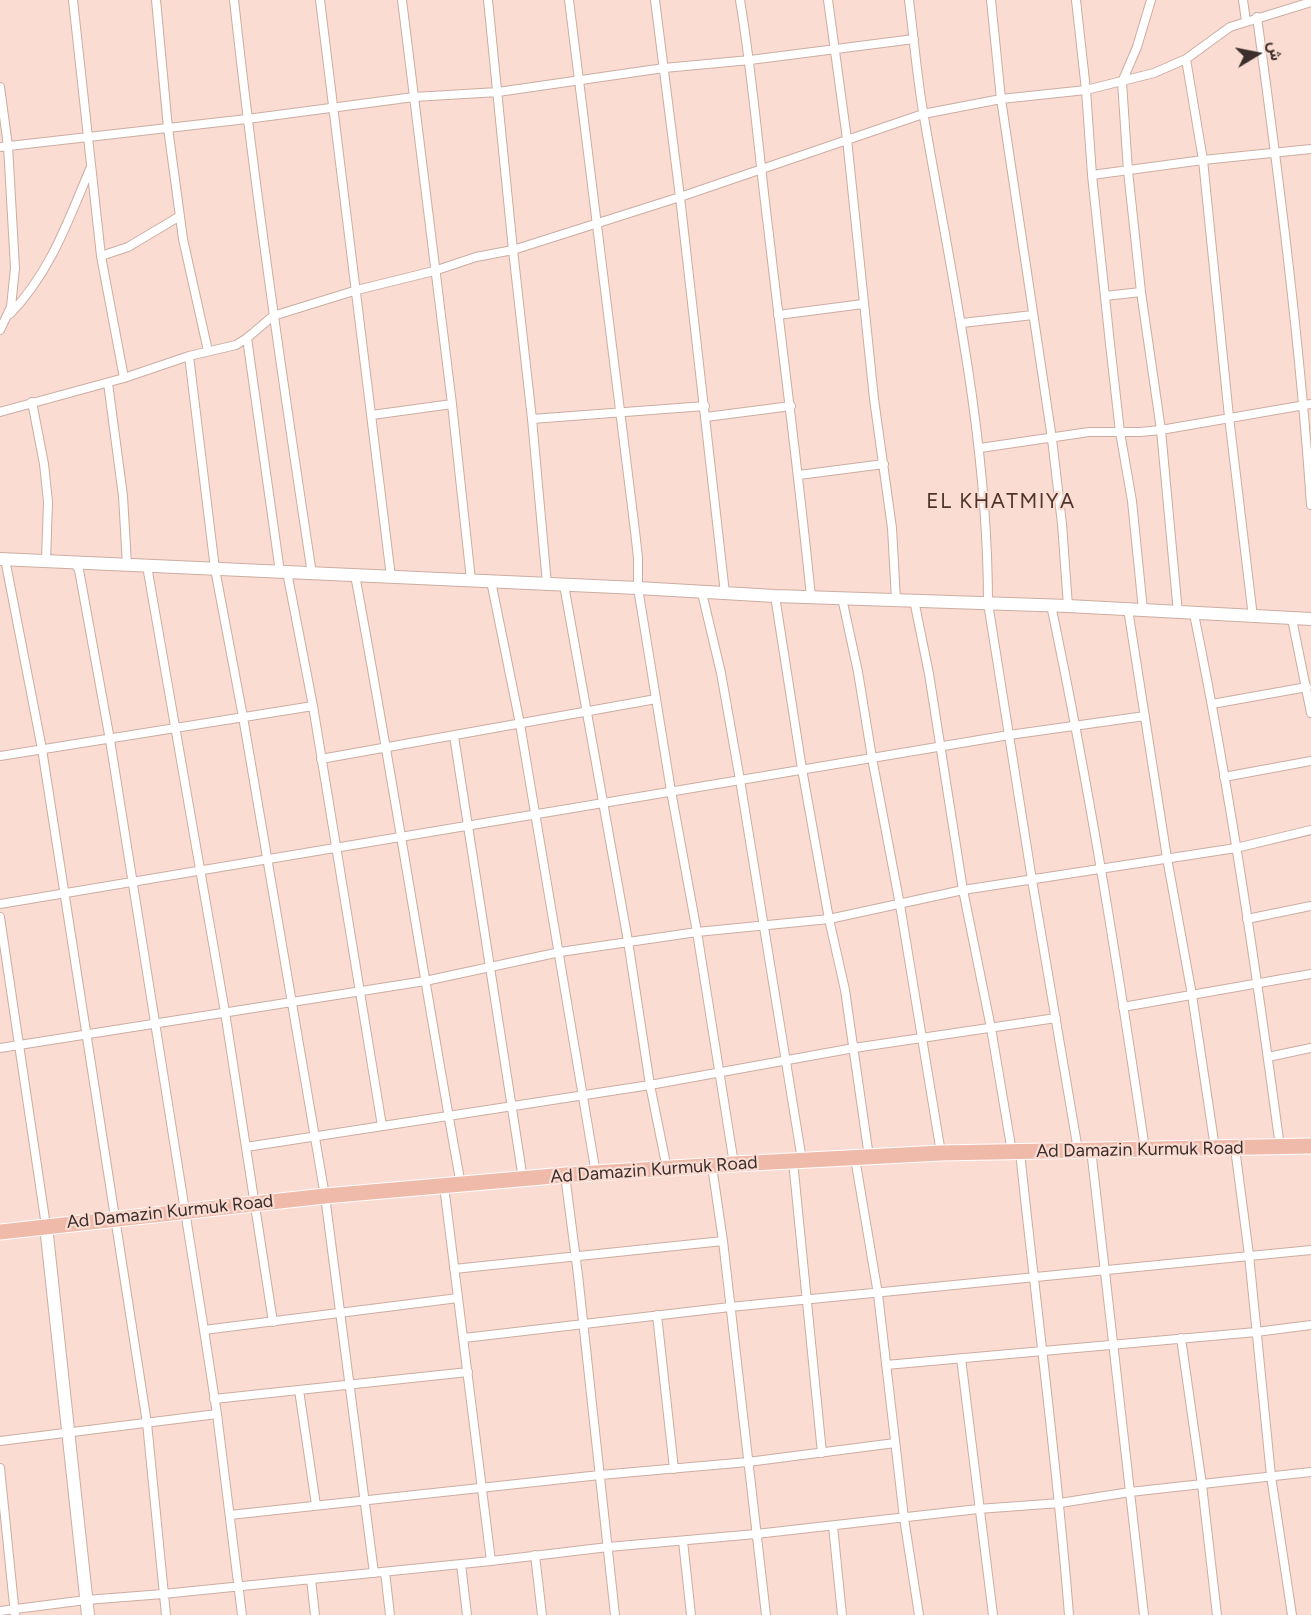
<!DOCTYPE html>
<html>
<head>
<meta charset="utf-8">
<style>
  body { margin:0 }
  #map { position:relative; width:1311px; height:1615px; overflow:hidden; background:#fbdcd2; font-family:Figtree,Vazirmatn,sans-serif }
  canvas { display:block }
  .north { position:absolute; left:1227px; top:24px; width:60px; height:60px; -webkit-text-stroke:4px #fbdcd2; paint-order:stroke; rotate:80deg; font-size:16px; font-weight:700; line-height:24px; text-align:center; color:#3b2f2c }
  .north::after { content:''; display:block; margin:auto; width:21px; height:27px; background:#3b2f2c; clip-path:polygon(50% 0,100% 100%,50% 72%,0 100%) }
</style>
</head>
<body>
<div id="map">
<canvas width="1311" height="1615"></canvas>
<div class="north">ش</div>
</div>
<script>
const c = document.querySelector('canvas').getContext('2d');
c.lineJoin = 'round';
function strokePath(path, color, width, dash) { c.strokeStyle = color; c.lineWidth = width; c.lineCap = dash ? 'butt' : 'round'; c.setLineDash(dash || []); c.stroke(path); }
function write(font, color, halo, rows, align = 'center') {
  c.font = font + ' Figtree,sans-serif'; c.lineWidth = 4.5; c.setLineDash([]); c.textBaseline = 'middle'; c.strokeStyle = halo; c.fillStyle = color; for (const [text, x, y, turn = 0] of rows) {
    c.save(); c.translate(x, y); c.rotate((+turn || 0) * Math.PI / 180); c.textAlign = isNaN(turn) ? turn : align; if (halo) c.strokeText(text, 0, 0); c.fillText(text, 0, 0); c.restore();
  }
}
const street = new Path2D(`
  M73 0 101 256 124 378
  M156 0 168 128 183 239 208 351
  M234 0C255 192 283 383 312 574
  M320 0 391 577
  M402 0 452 404 471 580
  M488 0 513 250 532 419 547 584
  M569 0 635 531 638 558V588L671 791 697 932 734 1164
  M655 0 680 197 725 593
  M740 0C753 78 759 157 769 235 783 356 799 476 811 597
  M828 0 847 139 874 399 892 528 896 600
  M909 0C914 39 917 79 924 117 952 279 988 438 988 603L1032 880 1078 1150
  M991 0 1001 99 1052 439 1062 524 1068 606
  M1076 0 1086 90 1092 175 1110 344 1120 432 1132 501 1143 610
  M1151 0 1137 47 1122 82 1128 171 1141 292 1161 430 1178 613
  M1243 0 1246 21
  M1257 17C1279 179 1300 342 1311 505
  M1186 59 1203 160 1229 417 1253 617
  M0 87 8 146 15 268 11 307 0 330
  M0 147 247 119 414 97 498 92 664 68 750 60 914 39
  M1092 175 1203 160 1311 149
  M101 256 128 247 180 216
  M1105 296 1141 292
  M10 314C50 273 68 221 90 169
  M778 315 863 304
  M962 323 1033 315
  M247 338 280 572
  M189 356 215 569 243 717 325 1196 374 1573
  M108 383 123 496 127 565
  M32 402 44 464 48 502 46 561
  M0 412 124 378 189 356 236 345 247 338 273 316 357 290 434 271 476 257 513 250 680 197 923 114 1001 99 1086 90 1154 73 1186 59 1230 27 1311 2
  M372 415 452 404
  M706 417 791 406
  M532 419 705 406
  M980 448 1089 432H1140L1161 430 1311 404
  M799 475 884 464
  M5 559 42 749 147 1423 166 1615
  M74 562 79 570 110 740 204 1330 217 1414 242 1615
  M147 566 225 1012 273 1322
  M287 572 313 706 382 1126
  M355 575C393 778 424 982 461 1185
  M491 581 520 724 596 1174
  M564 585 628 941 650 1085 667 1169
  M702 593 721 673 740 780 802 1160
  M775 596 802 769 829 919 845 990 869 1157
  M842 598 858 672 872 758 900 905 941 1153
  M914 600 929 674 963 890 991 1028 1012 1152
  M1051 605C1089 785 1118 967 1145 1149
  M1128 609 1167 858 1192 995 1215 1148
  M1194 614C1230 790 1256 969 1280 1147
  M1292 619 1311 713
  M1212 704 1307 687
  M454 736 523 1179
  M0 756 313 706
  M321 759 656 699
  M1224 777 1311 761
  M0 904 1009 735 1145 716
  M0 917 46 1226
  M1247 919 1311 906
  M1123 1007 1311 974
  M0 1048 425 981 560 952 697 932 829 919 963 890 1236 848 1311 830
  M1268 1057 1311 1048
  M246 1147 650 1085 854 1048 1056 1018
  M1235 1148 1249 1255 1271 1476 1292 1615
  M1091 1149 1144 1615
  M1020 1152C1036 1306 1057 1460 1069 1615
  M855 1158 878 1294 904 1518 919 1615
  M793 1161 822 1453
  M712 1166 723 1241 766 1615
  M565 1175 578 1275 615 1615
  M444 1186 491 1561
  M454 1269 723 1241
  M657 1315 674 1469
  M204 1330 458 1298
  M464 1338 730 1307 1311 1250
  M1181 1338 1202 1485 1217 1615
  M961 1358 993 1615
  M886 1365 1256 1332 1311 1325
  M299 1390 316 1505
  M214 1399 468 1372
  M0 1441 217 1414
  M0 1468 15 1615
  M230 1515 600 1475 748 1462 895 1443
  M833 1526 842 1615
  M683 1541 691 1615
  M535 1555 542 1615
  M461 1564 467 1615
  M385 1572 390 1615
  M311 1579 315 1615
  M0 1611 86 1600 163 1594 491 1561 608 1547 756 1534 978 1509 1060 1503 1130 1492 1311 1472`);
const secondary = new Path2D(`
  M0 559 638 588 775 596 1068 606 1311 619
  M46 1226 88 1615`);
const highway = new Path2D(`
  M0 1232 325 1196 565 1175 734 1164 941 1153 1311 1146`);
strokePath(street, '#cbada3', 10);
strokePath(secondary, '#cbada3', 14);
strokePath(highway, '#fff', 17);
strokePath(street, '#fff', 8);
strokePath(secondary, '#fff', 12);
strokePath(highway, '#f0baaa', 15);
write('18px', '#3b2f2c', '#fbdcd2', [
  ["Ad Damazin Kurmuk Road",1140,1150,-1],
  ["Ad Damazin Kurmuk Road",654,1170,-4],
  ["Ad Damazin Kurmuk Road",170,1212,-6]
]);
c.letterSpacing = '1.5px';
write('21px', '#4d352d', '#fbdcd2', [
  ["EL KHATMIYA",1001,502]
]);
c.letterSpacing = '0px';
</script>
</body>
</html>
